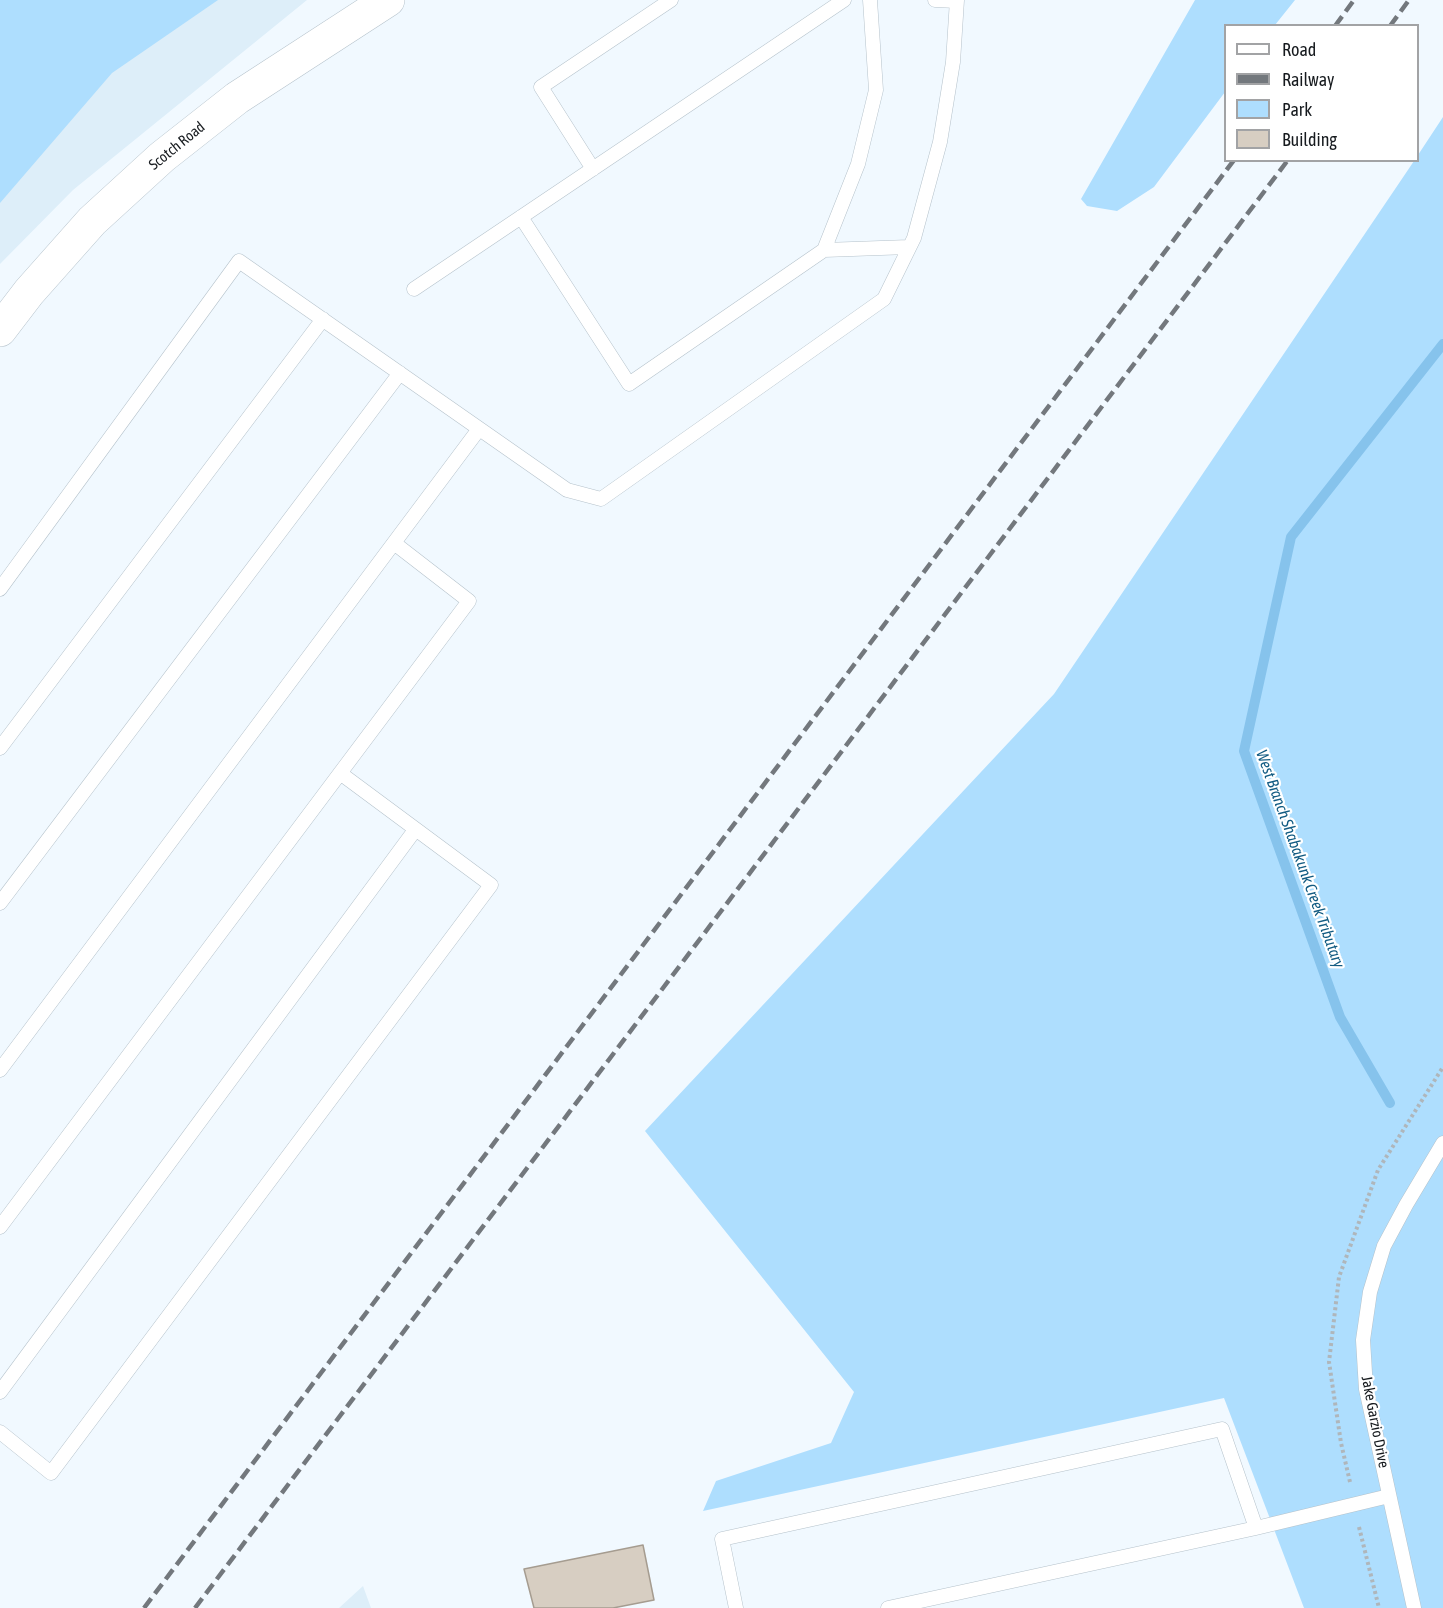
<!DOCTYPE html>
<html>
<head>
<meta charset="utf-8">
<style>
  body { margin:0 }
  #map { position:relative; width:1443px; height:1608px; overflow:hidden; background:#f1f9ff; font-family:"Asap Condensed",sans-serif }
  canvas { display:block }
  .legend { position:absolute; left:1224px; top:24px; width:195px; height:138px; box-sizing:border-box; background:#fff; border:2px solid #a2a3a5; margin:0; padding:8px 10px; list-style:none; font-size:18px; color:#161a1e }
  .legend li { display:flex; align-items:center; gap:12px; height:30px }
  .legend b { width:30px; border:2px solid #a2a3a5 }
</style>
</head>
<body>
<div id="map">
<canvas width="1443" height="1608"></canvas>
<ul class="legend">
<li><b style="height:8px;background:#fff"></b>Road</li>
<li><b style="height:8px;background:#73787d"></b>Railway</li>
<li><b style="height:16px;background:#aedefe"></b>Park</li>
<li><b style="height:16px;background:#d7cec2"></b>Building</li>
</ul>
</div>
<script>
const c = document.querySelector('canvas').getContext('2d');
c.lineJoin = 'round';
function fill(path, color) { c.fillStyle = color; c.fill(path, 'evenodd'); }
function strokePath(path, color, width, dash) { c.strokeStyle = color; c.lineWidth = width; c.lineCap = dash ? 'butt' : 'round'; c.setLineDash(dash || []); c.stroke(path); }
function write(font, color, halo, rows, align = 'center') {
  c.font = font + ' "Asap Condensed",sans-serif'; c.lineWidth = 4.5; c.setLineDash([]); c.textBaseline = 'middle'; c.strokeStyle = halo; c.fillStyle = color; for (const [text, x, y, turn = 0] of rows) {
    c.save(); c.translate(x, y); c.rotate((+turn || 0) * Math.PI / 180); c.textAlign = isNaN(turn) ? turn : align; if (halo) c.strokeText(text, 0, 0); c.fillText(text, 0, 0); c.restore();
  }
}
fill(new Path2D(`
  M0 0H307L73 190 0 264Z
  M363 1586 371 1608H339Z`), '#ddeef9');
fill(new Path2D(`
  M0 0H218L112 73 0 203Z
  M1195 0H1295L1275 25 1226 26 1225 92 1154 187 1117 211 1087 206 1081 199Z
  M1443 117V1608H1304L1224 1398 703 1511 716 1481 831 1443 854 1392 645 1131 1054 694 1414 161 1418 160V155Z`), '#aedefe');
strokePath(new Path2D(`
  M1390 1103 1340 1017 1244 751 1291 537 1443 344`), '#86c3ec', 10);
const building = new Path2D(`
  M643 1545 654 1600 613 1608H534L524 1569Z`);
fill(building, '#d7cec2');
strokePath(building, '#a59c90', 1.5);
const service = new Path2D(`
  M935 0 957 1
  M593 169 541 87 671 0
  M521 217 629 384 824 250 858 164 876 90 870 0
  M824 250 909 247
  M414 289 844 0
  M0 589 239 261 567 490 601 499 884 299 914 238 940 142 953 62 957 0
  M0 748 323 319
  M0 903 400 373
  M0 1070 479 429
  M0 1227 469 601 394 543
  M0 1392 415 830
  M0 1432 51 1473 491 885 340 773
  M736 1608 722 1539 1222 1429 1256 1528
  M888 1608 1256 1528 1389 1496
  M1414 1608 1366 1389 1363 1340 1370 1292 1384 1246 1406 1205 1443 1143`);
const secondary = new Path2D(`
  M0 330 29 292 92 221 162 157 237 98 388 0`);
strokePath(service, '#b5c2cb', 15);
strokePath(secondary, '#b5c2cb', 34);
strokePath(new Path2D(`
  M1350 1482 1341 1443 1329 1362 1339 1277 1378 1170 1443 1067
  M1359 1527 1379 1608`), '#afb6bb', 4, [3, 3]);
strokePath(service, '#fff', 14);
strokePath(secondary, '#fff', 33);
strokePath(new Path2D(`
  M1335 26 1354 0
  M1390 26 1409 0
  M144 1608 1234 160
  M195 1608 1288 160`), '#73787d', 4.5, [12, 6]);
write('15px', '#161a1e', '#fff', [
  ["Scotch Road",177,146,-39],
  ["Jake Garzio Drive",1375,1422,79]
]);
write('italic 16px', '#135c83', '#fff', [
  ["West Branch Shabakunk Creek Tributary",1300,859,70]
]);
</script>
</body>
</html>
